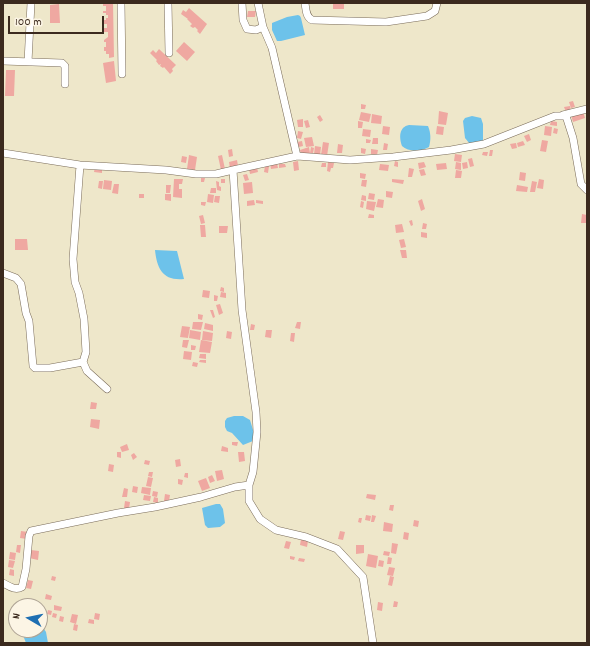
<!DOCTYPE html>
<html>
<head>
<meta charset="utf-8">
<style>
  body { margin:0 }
  #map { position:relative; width:590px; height:646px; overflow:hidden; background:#eee7ca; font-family:Dekko,sans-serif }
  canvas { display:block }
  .frame { position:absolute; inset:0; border:4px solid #3b2a1e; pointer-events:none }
  .north { position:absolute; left:8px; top:598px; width:40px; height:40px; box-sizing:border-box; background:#fcf5e5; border:1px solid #afa495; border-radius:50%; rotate:279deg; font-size:11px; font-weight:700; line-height:16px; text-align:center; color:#3b2a1e }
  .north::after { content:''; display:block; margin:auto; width:14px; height:18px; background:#1f6fb2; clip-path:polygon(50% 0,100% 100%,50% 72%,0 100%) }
  .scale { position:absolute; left:8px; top:16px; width:96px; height:18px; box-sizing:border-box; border:2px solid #3b2a1e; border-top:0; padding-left:5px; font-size:12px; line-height:14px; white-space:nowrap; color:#3b2a1e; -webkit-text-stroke:3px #fcf5e5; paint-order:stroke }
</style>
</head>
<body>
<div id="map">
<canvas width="590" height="646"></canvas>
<div class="frame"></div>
<div class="north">N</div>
<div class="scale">100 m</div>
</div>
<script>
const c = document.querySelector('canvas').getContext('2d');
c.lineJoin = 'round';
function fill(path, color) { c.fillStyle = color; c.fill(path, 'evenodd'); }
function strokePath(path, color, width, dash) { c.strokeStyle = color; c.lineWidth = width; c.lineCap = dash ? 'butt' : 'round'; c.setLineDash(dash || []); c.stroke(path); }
fill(new Path2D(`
  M298 15 300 16 301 18 305 35 281 41H277L272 30V23L287 17Z
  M472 116 481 118 483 124V142L470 144 465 138 463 121 465 118Z
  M409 125 428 126C431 133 431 140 429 147 421 152 408 152 402 146 399 137 399 127 409 125Z
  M155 250 177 251 184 279C163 281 157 269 155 250Z
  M234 416H243L250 420 253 430V441L243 445 232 433 227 431 225 427V421L227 418Z
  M216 504H220L223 509 225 523 220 527 208 528 205 525 202 508Z
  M40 623 46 632 48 643H26L21 630H40Z`), '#6dc2ea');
fill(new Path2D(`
  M103 3H113L114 57 109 58V54H106V51H104V47H106V42H104V40L108 37V32H104V28H107V24H104V20H106V18H108V15H106V13H103V11H106V6H103Z
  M333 3H344V9H333Z
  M59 4 60 23H50V5Z
  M189 8 207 24 200 34 197 31 198 30 195 27 193 28 190 26 192 24 187 19H188L181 14 183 10 186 12Z
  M248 11H256L255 17H247Z
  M184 42 195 52 187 61 176 51Z
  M159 49 176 65 172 69 173 71 170 74 164 67 163 68 160 66 161 64 159 65 156 61 157 60 150 53 153 50 156 53Z
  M114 61 116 81 106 83 103 63Z
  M6 70H15L14 96H5Z
  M573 101 575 107 571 108 569 102Z
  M361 104 366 105 365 109H361Z
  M570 106 571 111 566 112 564 107Z
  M439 111 448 113 446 125 438 124Z
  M583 111 585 118 573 122 571 115Z
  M361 112 371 114 369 122 359 120Z
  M372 114 382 116 381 124 371 123Z
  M320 115 323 120 320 122 317 117Z
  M303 119V127H298L297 120Z
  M308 120 310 127 306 128 304 121Z
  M358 121 363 122 362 128H358Z
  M551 121 557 122V126L550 125Z
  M383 126 390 127 389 135 382 134Z
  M437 126 444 127 443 135 436 134Z
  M545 126 552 127 551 136 544 135Z
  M554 128 558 129 557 134 553 133Z
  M363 129 371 130 370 137 362 136Z
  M298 131 303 132 301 139 297 138Z
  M529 134 531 140 527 142 524 136Z
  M312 137 314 146 306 147 304 138Z
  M373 138H378V144H372Z
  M366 139 371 140 370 143H366Z
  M542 140 548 141 546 152 540 151Z
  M302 141 303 146 299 147 297 142Z
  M523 141 525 145 518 147 517 143Z
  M323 142 329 143 327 156 321 155Z
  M384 143 388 144 387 150H383Z
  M516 143 517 148 512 149 510 144Z
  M338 144 343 145 342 153H337Z
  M315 146 321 147 320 155 314 154Z
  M309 147 310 153 301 155 300 150Z
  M311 147 314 148 313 153H310Z
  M361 148 366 149 365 154 361 153Z
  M232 149 233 156 229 157 228 150Z
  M371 149 378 150 377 155 371 154Z
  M490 150H493L492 156H489Z
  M483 152H488L487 156 482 155Z
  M455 154 462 155 461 162 454 161Z
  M189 155 197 157 195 170 187 169Z
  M222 155 225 169 221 170 218 156Z
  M182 156 187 157 186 163 181 162Z
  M472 158 474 166 470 167 468 159Z
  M237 160 238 166 230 168 229 162Z
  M298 161 299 170 294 171 293 162Z
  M395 161 398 162V167L394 166Z
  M328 162 334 163 333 168H331L330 172 327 171Z
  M424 162 426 167 419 169 418 163Z
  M456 162 461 163V170L455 169Z
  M467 162 468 168 463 169 462 163Z
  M277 163 278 168 271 169 270 164Z
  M322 163H326V167H321Z
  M446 163 447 169 437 170 436 164Z
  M279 164H285L286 167 279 168Z
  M380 164 389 165 388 171 379 170Z
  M265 166H269L268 173 264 172Z
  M95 167 102 168V173L94 172Z
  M257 167 258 172 250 174 249 169Z
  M409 168 414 169 412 177H408Z
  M424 169 426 175 421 176 419 170Z
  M456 170 462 171 461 178H455Z
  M520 172 526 173 525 181 519 180Z
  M360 173 366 174 365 179 360 178Z
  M247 174 249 180 245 181 243 175Z
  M201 178H205L204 182H201Z
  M174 179H183L182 184H179V189H182V198L173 197Z
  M221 179H225V183H221Z
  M392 179 404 180 403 184 392 182Z
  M539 179 544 180 543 189 537 188Z
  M104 180 112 181 111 190 103 189Z
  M362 180H367L366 187 361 186Z
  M99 181H103L102 189 98 188Z
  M216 181 219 182V186L221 187V191L217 190Z
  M532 181 537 182 535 192H530Z
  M252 182 253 193 244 194 243 183Z
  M114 184H119L118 194 112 193Z
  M166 185H171L170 193H166Z
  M517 185 528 187 527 192 516 191Z
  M211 188H216V193H210Z
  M386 191 393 192 392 198 386 197Z
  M369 193 375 194 374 200 368 199Z
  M139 194H144V198H139Z
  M165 194H171V201L165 200Z
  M208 194 214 195 213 203 207 202Z
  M362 195 366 196V201L361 200Z
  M215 196H220L219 203 214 202Z
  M378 199 384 200 383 208 376 207Z
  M422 199 425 209 421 211 418 201Z
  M254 200 255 205 247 206V201Z
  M256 200 263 201V204L256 203Z
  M361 201 364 202 363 208 360 207Z
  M367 201 376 202 374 211 366 209Z
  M201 202H206L205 206 201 205Z
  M369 214 374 215V218H368Z
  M582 214 587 215 586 223H581Z
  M203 215 205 223 201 224 199 216Z
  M412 220 413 225 411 226 409 221Z
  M423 223 427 224 426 229H422Z
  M402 224 404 232 396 233 395 225Z
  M200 225H205L206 237H201Z
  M219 226H228L227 233H219Z
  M421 232 427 233V238L421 237Z
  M15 239H27L28 250H15Z
  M404 239 406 247 401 248 399 240Z
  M400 250H406L407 258H402Z
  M221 287 224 288V292L220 291Z
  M203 290 210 291 209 298 202 297Z
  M221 292 226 293V298L220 297Z
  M214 295 218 296 217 301H214Z
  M220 304 223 313 219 315 216 305Z
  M210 310H213L215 317 213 318Z
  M198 314 203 315 202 320 198 319Z
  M193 322H203L201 330 192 329Z
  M297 322H301L300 329 295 328Z
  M205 323 213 325V331L204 329Z
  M251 324 255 325 254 330H250Z
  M182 326 190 327 188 338 180 337Z
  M190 330 201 332 200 340 189 338Z
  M266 330H272L271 338 265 337Z
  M203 331 213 333 212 341 202 340Z
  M227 331 232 332 231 339 226 338Z
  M291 333H295L294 342 290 341Z
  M183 340H189L187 348 182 347Z
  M201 340 212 342 210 353 199 352Z
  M191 345 196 346 195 350H191Z
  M184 351 192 352 191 360 183 359Z
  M200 354H206V359L199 358Z
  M200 360H206V363L199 362Z
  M193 362 198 363 197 367 192 366Z
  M91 402 97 403 96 409H90Z
  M91 419 100 420 99 429 90 427Z
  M232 442H238L237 446 232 445Z
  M127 444 129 450 122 452 120 447Z
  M222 446 228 448V452L221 451Z
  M117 452H121V458L117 457Z
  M238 452H244L245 461 239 462Z
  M134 453 137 457 133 460 131 455Z
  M180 459 181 466 176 467 175 460Z
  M145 460 150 461 149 465 144 464Z
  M109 464 114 465 113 472 108 471Z
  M222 470 224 479 217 481 215 471Z
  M149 472H153L152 477 148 476Z
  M185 473H188V478L184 477Z
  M212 475 215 481 210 483 208 477Z
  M148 477 153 478 151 487 146 486Z
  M206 478 210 488 202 491 198 481Z
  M178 479 183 480 182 485 178 484Z
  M133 486 138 487 137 493 132 492Z
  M142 487 151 488 150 495 141 493Z
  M124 488 128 489 127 497H122Z
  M153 491 158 492 157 497 152 496Z
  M165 494 170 495 169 501H164Z
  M367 494 376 495 375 500 366 498Z
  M144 495 151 496 150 501 143 500Z
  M154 497 158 498V503L153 502Z
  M125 501 130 502 129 509 124 508Z
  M390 505H394L393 511 389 510Z
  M366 515 371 516 370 521 365 520Z
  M372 515 376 516 374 522H371Z
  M359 518H362L361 523 358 522Z
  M414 520 419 521 418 527 413 526Z
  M384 522 393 524 392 532 383 531Z
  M21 531 28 532 27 539 20 538Z
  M340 531 345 532 343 540 338 539Z
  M404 532 409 533 408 540 403 539Z
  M301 539 308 541 307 547 300 545Z
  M286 541 291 542 289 549 284 548Z
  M392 543 398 544 396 554 391 553Z
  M17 545H21L20 553 16 552Z
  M356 545H364V553L356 554Z
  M31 550 39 551 38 560 29 558Z
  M384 551 390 552 389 556 383 555Z
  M10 552 16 553 15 560 9 559Z
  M368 554 378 556 376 568 366 566Z
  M290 556 295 557 294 560 290 559Z
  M388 557 392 558 391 564H387Z
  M299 558 305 559 304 562 298 561Z
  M9 560 15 561 13 568 8 567Z
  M379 560 384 561 383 567 378 566Z
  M389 567 395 568 393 576 387 575Z
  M10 569 14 570V576L9 575Z
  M52 576 56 577 55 581 51 580Z
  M390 576 394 577 392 586 388 585Z
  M28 580 33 581 31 589 26 588Z
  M46 594 52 596 51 600 45 599Z
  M394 601 398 602 397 607H393Z
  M378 602 383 603 382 611 377 610Z
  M54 605 62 607 61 611 54 610Z
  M48 610 52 611 51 615 47 614Z
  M53 613 57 614 56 618 52 617Z
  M95 613 100 614 99 620 94 619Z
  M72 614 78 615 76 624 70 622Z
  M60 616 64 617 63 622 59 621Z
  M89 619 94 620V624L88 623Z
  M74 624 78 625 77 631 73 630Z`), '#efa8a1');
const minor = new Path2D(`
  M121 3 122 74
  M168 3 169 53
  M242 3 243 20 247 29 256 30 263 27
  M258 3 263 27 272 48 297 156
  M305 3C306 10 306 17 312 20L386 22 427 16 435 11 437 3
  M3 61 62 63 65 66V84
  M28 62 31 3
  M563 115 587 109
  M3 153 80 165 166 170 196 174H216L233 170 242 310 256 412 257 432 253 472 249 485V501L260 519 276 530 306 537 337 549 363 577 373 643
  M80 165 73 259 75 282 79 293 84 319 86 352 83 362 87 371 107 389
  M233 170 297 156 350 160 393 157 451 150 484 144 555 116H566L573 138 581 184 587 190
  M3 273 16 278 21 284 26 313 29 321 33 366 35 368H50L83 362
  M3 583C9 586 15 591 22 587L26 569 29 536 31 531 118 513 155 507 201 497 235 487 249 485`);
strokePath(minor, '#7a6c5a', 8);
strokePath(minor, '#fff', 7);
</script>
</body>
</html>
